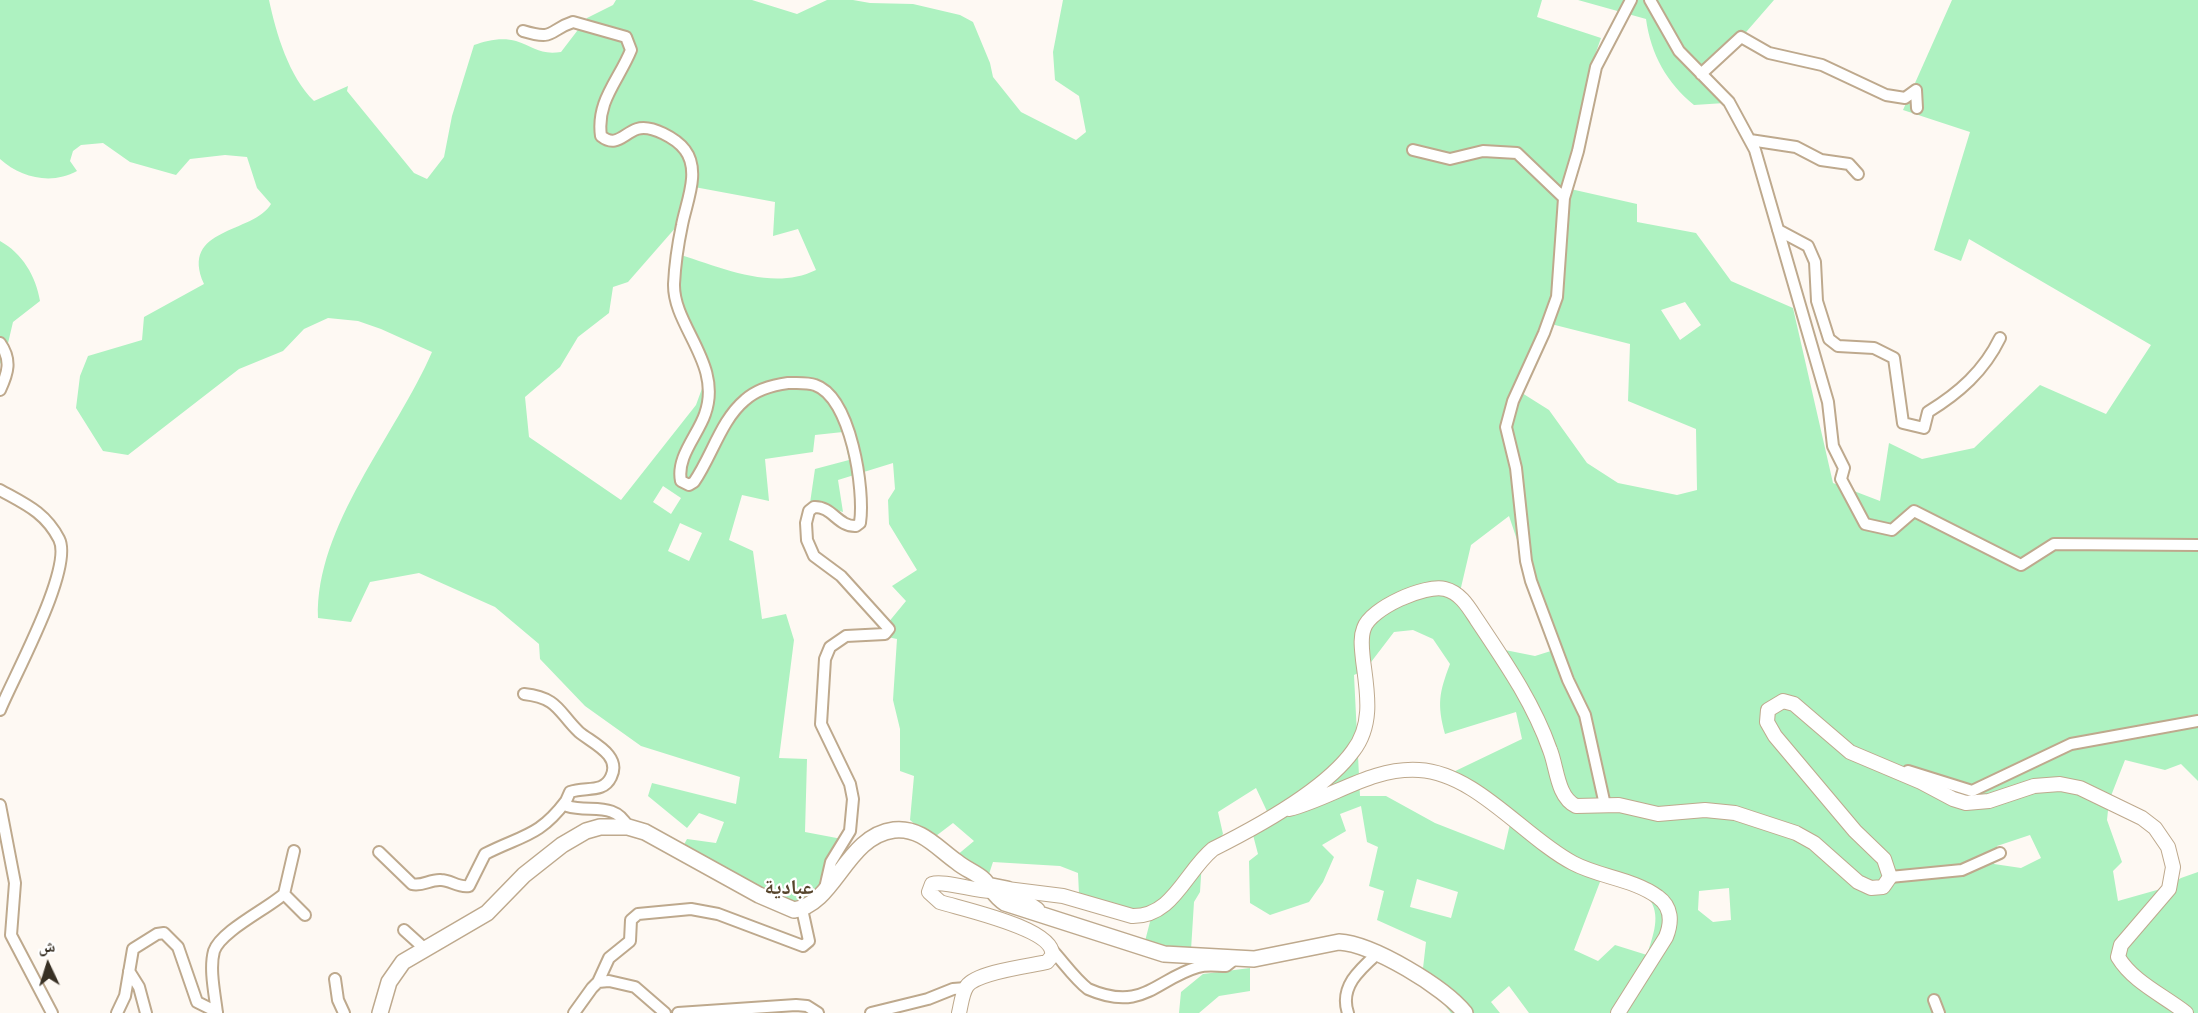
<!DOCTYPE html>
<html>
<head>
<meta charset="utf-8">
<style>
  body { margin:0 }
  #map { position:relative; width:2198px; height:1013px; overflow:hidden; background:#fef9f3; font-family:Poppins,"Noto Naskh Arabic",sans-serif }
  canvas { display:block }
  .north { position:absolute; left:18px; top:935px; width:60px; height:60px; -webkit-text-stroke:4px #fff; paint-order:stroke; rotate:356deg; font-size:16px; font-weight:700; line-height:24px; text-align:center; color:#383024 }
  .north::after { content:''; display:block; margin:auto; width:21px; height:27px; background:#383024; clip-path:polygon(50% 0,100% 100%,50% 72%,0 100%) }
</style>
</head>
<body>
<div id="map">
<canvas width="2198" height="1013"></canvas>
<div class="north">ش</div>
</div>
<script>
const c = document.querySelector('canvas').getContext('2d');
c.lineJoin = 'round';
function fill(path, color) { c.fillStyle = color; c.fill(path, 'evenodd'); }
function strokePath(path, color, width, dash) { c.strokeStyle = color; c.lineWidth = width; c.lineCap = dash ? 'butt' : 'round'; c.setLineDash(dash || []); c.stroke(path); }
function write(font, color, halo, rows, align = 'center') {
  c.font = font + ' Poppins,"Noto Naskh Arabic",sans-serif'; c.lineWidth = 4.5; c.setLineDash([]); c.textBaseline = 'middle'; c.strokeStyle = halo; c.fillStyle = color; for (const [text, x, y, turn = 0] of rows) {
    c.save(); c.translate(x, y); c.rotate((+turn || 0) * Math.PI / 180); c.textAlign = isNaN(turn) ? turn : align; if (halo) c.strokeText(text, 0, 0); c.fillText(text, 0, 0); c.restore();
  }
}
fill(new Path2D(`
  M0 0H269C276 33 289 77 314 101L348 86 347 91 414 173 427 179 444 157 452 116 474 45C487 40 503 37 516 41 535 47 539 55 561 52L587 18 613 5 616 0H752L797 14 827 0H853L870 3 913 4 960 15 973 22 990 63 993 77 1021 112 1076 140 1086 132 1079 96 1055 80 1053 52 1063 0H1542L1537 17 1601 38 1589 72 1566 188 1637 204V222L1696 233 1731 281 1793 308 1833 483 1880 501 1889 443 1922 459 1974 448 2040 385 2106 414 2151 345 1969 239 1961 261 1934 250 1970 132 1903 110 1952 0H2198V781L2181 764 2165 770 2125 760 2109 801 2107 820 2122 862 2113 871 2118 901 2164 888 2181 878 2198 872V1013H1529L1509 986 1491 1002 1500 1013H1451L1422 977 1426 942 1377 920 1384 891 1369 886 1378 847 1367 842 1361 806 1340 814 1346 831 1322 845 1334 857 1323 882 1309 902 1270 915 1250 903 1249 861 1258 854 1253 835 1273 824 1256 788 1218 812 1223 834 1202 861 1200 892 1194 902 1191 950 1144 945 1151 918 1079 894 1078 873 1060 866 993 862 986 883 950 861 974 841 953 823 932 839 910 820 914 776 900 771V729L893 700 897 639 878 635 906 601 892 586 917 570 889 524 888 500 895 489 893 463 838 480 843 512 810 503 815 469 849 460 843 432 815 435 813 452 765 459 769 501 742 495 729 540 753 551 762 619 786 614 794 640 779 758 807 759 805 832 842 839 820 879 818 889 799 907 680 852 687 839 716 843 724 822 699 813 687 828 648 796 652 783 736 804 740 777 641 746 585 706 540 659 539 644 495 607 419 573 370 582 351 622 318 618C315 526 396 435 432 352L381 329 358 321 328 318 304 329 283 351 239 369 128 455 103 451 76 408 80 376 88 356 142 340 144 317 204 284C179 227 253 234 271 204L257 188 247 157 225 155 190 159 176 175 130 162 103 143 81 145 73 151 70 161 77 171C52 185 21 178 0 159ZM689 186 775 202 773 236 798 229 816 270C771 292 719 266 674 253L679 306 704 383 696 405 621 500 529 437 525 397 560 367 578 337 609 313 613 287 628 282 684 218ZM1685 302 1701 325 1680 340 1661 310ZM1551 324 1630 344 1628 401 1696 429 1697 490 1677 495 1618 483 1587 463 1549 410 1522 393ZM663 486 681 498 671 514 653 502ZM1509 516 1554 650 1535 656 1500 649 1477 633 1459 596 1471 545ZM680 523 702 533 689 561 668 551ZM1413 630 1433 639 1450 664C1439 693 1437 704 1445 734L1516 712 1522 739 1447 775 1463 792 1512 815 1504 850 1435 823 1386 796H1360L1354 675 1365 670 1394 632ZM2030 835 2041 858 2021 868 1994 864 1997 846ZM1603 874 1648 897C1662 915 1653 935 1647 955L1615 945 1598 961 1574 950ZM1417 879 1458 892 1451 918 1410 907ZM1729 888 1731 920 1713 922 1698 910 1699 891Z
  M1578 0H1774L1720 62 1706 71 1725 103 1694 105C1667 83 1651 55 1646 19Z
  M0 241C22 253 36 276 40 301L13 322 5 356 0 364Z
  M1250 968V991L1219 996 1199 1013H1179L1181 992 1203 974Z`), '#aef2c1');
const minor = new Path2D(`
  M1650 0 1679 51 1729 102 1755 150 1828 402 1833 446 1844 468 1841 479 1865 524 1892 530 1914 511 2021 565 2054 544 2198 545
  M523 31C556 41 548 30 573 22L626 37 631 50C619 80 596 101 601 136 616 148 623 134 637 129 651 124 677 139 685 150 701 171 686 203 682 225 678 244 675 264 674 284 673 326 723 364 705 414 698 435 676 457 681 481L689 485 694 482C712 456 721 420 745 400 756 390 773 385 788 383 796 383 807 382 815 385 851 397 865 490 860 523L856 526C838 527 832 506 814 507L809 511 806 523 807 540 814 556 841 576 889 629 885 634 846 636 830 647 825 659 821 724 850 784 853 799 850 831 831 862 825 888
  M1701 74 1741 37 1769 53 1822 65 1886 95 1905 98 1916 90 1917 108
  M1750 140 1796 147 1821 160 1849 164 1858 174
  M1413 150 1450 159 1483 151 1517 153 1564 198
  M1778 230 1808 246 1815 262 1817 301 1829 339 1838 346 1874 348 1894 358 1903 423 1924 428 1928 412C1959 393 1984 371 2000 338
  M0 343C12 360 8 373 0 390
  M0 490C25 504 45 512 59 539 74 568 13 678 0 710
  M524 694C559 698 558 712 579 732 592 743 622 755 611 777 603 794 585 786 570 792L566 801 567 806C590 813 615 801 628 827
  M1908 771 1972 791 2071 744 2198 721
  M0 805 15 883 11 935 52 1013
  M1605 805 1585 715 1568 680 1531 581 1526 561 1516 468 1506 427 1513 401 1544 333 1557 297 1564 198 1578 151 1596 67 1631 0
  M379 852 412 884C422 887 430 879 441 880 451 880 458 888 469 886L485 854C522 835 539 837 566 801
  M1890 877 1962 870 2000 853
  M284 894 305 915
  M404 930 425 949
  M1053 951C1064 963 1075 979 1088 989 1143 1013 1156 979 1198 967 1207 964 1217 966 1226 966L1235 959
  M129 971 139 987 146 1013
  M335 979 338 1000 344 1013
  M598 982 609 958 630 941 631 920 638 914 691 909 718 914 803 946 809 941 802 909
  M1934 1000 1939 1013
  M117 1013 125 996 133 949 157 934 164 933 178 947 197 1002 217 1012
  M217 1013C215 995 209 969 214 951 221 931 267 909 284 894L294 851
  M574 1013 592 988 598 982 609 981 635 987 665 1013
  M678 1013 796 1005 807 1006 818 1013
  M871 1013 928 999 953 989 966 988
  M1348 1013C1339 987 1360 969 1378 953`);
const tertiary = new Path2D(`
  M1289 809C1333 798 1371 767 1419 770 1476 773 1525 838 1573 863 1599 877 1634 879 1658 897 1672 907 1672 922 1666 937L1618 1013
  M1007 889 1063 896 1132 916C1173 917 1185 872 1213 849 1255 828 1325 790 1353 751 1374 724 1367 691 1363 660 1362 649 1360 638 1364 628 1371 608 1425 584 1445 589 1461 593 1469 608 1477 620 1505 662 1533 702 1550 750 1557 767 1557 797 1576 806L1619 805 1658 814 1705 810 1735 813 1796 833 1814 843 1858 882 1871 888 1883 887 1890 877 1884 859 1855 831 1775 736 1767 722 1768 710 1783 701 1794 704 1850 752 1921 782 1953 799 1966 803 1989 801 2034 786 2060 784 2080 788 2142 818 2155 828 2168 847 2173 867 2169 889 2121 945 2118 957C2133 982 2163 995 2186 1013
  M959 1013C961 1005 962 993 967 986 977 972 1029 966 1047 962L1052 956C1057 929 962 909 940 902L929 892 932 884C943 880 975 891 991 891`);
const secondary = new Path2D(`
  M987 885 1007 889 1037 910
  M380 1013 389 982 403 962 487 913 524 875 562 845 586 831 600 827H628L645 832 759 895 794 910C835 904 846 836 894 830 921 827 937 848 957 862 965 869 977 873 984 880 992 889 995 897 1005 903L1164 954 1254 959 1339 942C1373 944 1444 987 1465 1013`);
strokePath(minor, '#bea98d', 14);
strokePath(tertiary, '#bea98d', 16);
strokePath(secondary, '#bea98d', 18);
strokePath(minor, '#fff', 10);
strokePath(tertiary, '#fff', 14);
strokePath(secondary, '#fff', 15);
write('bold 21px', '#57452c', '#fff', [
  ["عبادية",789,889]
]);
</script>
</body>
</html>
